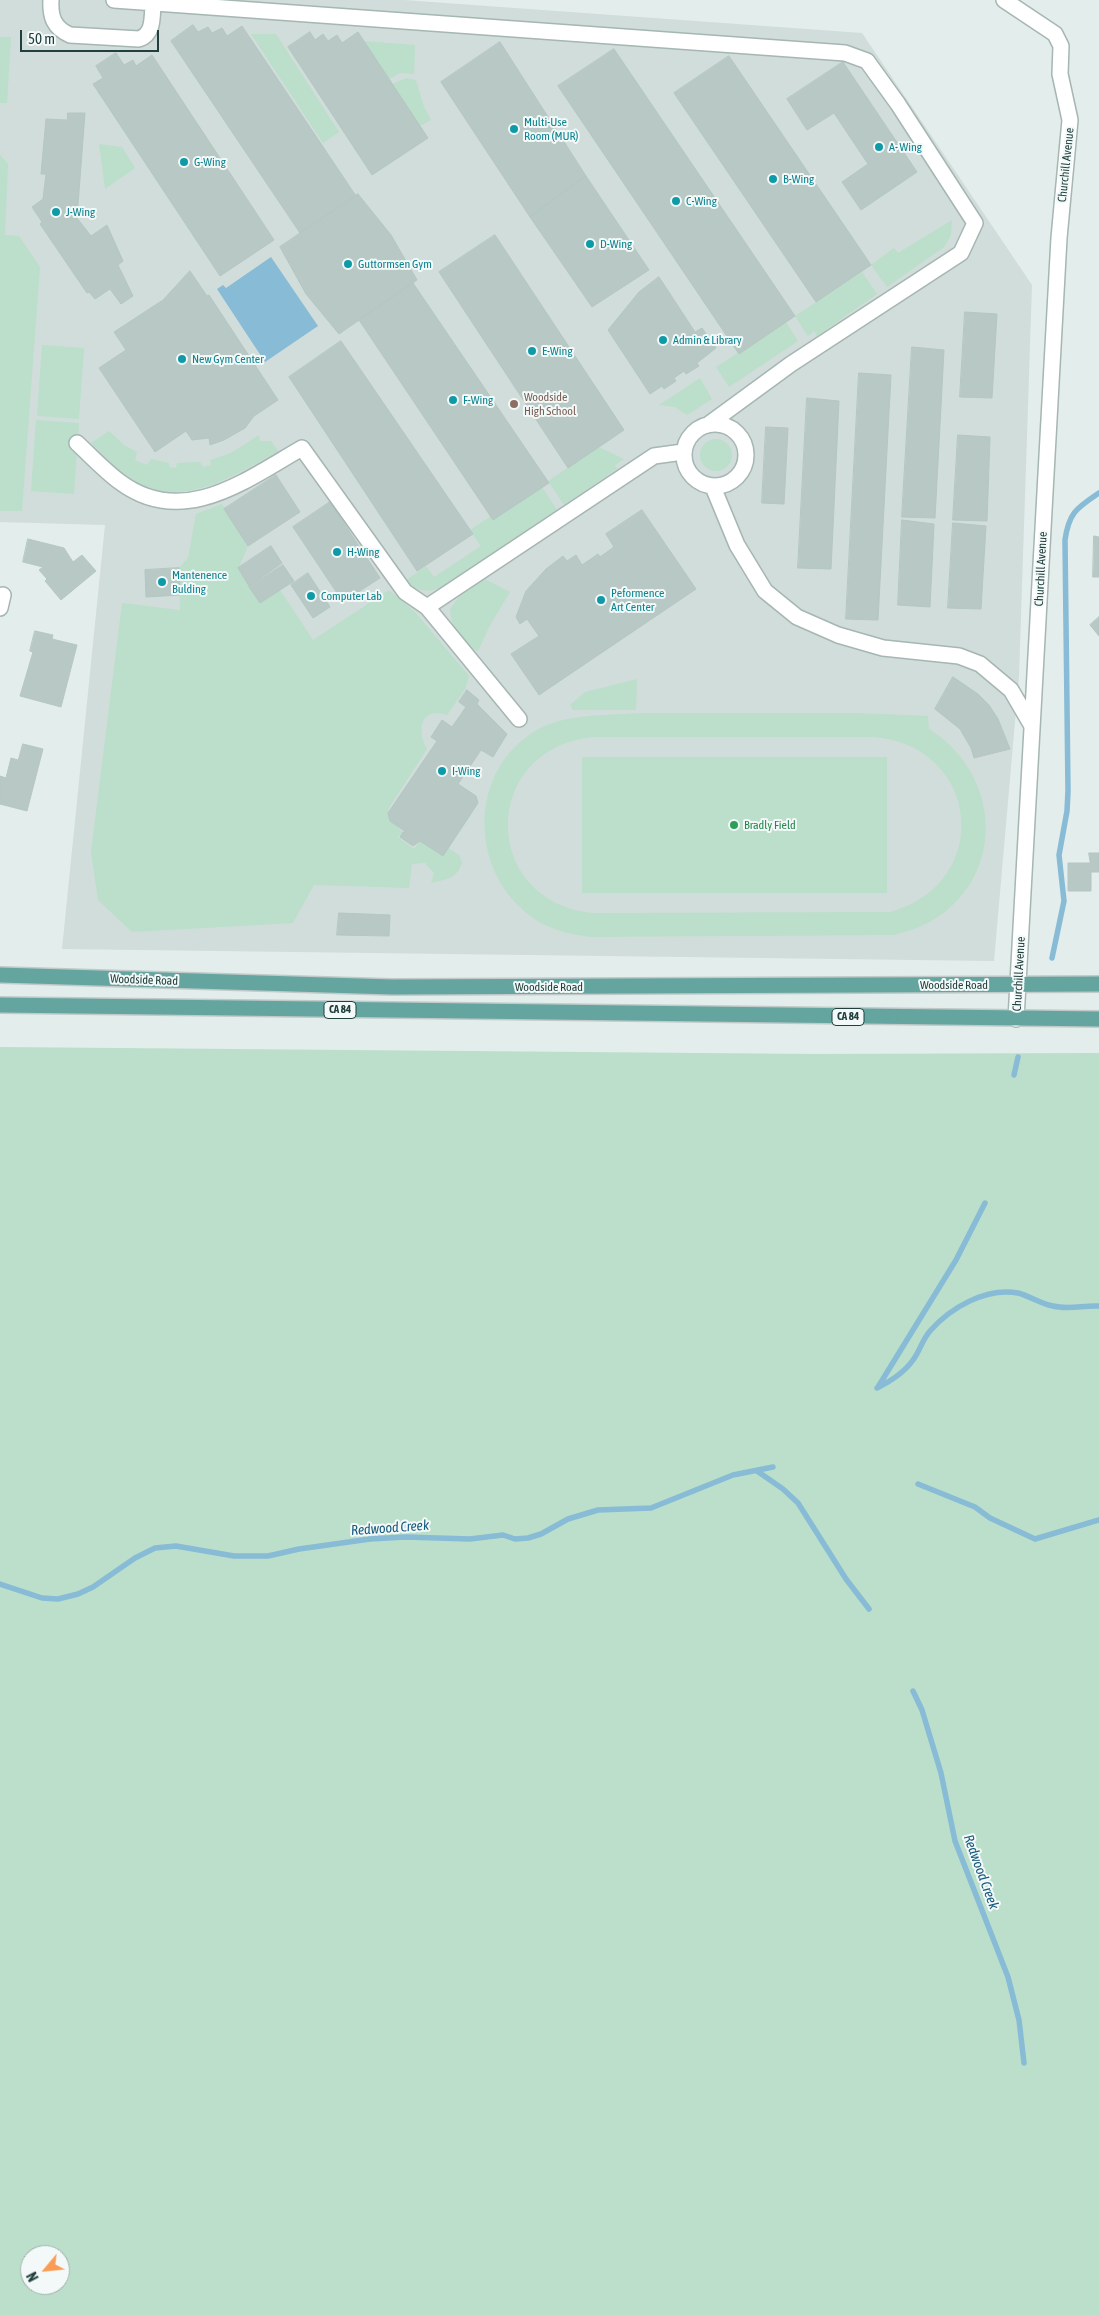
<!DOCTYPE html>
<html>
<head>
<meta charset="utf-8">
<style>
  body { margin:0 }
  #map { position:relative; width:1099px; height:2315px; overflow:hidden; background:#e3edeb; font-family:"Asap Condensed",sans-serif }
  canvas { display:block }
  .north { position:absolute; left:20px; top:2245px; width:50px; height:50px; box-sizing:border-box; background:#f3f9f8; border:1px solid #9fafad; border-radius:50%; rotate:242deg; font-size:14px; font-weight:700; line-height:20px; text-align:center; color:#21403d }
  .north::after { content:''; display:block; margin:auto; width:18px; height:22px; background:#f89c56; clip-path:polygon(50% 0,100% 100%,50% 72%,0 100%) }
  .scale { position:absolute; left:20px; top:30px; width:139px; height:22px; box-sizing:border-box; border:2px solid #21403d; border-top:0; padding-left:6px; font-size:15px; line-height:18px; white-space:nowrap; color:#21403d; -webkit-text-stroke:4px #f3f9f8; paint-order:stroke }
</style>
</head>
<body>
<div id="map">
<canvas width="1099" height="2315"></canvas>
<div class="north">N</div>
<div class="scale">50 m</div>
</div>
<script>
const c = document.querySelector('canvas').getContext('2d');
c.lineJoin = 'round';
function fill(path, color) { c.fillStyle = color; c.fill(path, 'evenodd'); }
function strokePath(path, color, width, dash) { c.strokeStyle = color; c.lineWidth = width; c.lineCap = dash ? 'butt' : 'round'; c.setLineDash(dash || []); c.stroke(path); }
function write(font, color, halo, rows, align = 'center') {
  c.font = font + ' "Asap Condensed",sans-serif'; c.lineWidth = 4; c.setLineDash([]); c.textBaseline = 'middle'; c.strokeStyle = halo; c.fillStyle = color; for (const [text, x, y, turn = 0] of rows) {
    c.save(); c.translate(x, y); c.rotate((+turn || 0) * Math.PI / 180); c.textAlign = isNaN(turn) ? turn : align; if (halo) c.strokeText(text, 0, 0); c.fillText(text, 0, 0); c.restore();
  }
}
fill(new Path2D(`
  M0 0H404L862 33 1032 285 1019 676 994 961 62 949 105 525 0 522Z`), '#d1ddda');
fill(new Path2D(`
  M251 34H276L339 132 323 143Z
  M0 37H11L7 103H0Z
  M363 41 415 45 414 74 400 73 389 79Z
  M406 78 416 80 424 107 431 120 420 126 392 84Z
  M99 144 122 147 135 168 105 189Z
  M0 155 8 164 5 235 19 236 40 267 22 511H0Z
  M952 220 951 235 944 247 887 287 871 265 894 248 898 253Z
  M862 272 877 294 817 336 814 331 808 336 795 316Z
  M786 322 798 341 729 387 716 367Z
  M42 345 84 348 79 419 37 416Z
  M700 378 712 399 687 415 675 407 659 405Z
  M36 420 79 423 74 494 31 491Z
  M109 431 124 445 137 452 135 460 147 465 151 459 169 463V467L176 468 177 463 200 462 203 467 211 465 210 460 231 453 259 435 260 441H271L278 451C236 474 188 508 138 483 121 473 105 456 91 443Z
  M700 455a16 16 0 1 1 32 0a16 16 0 1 1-32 0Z
  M599 447 624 459 615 465 617 469 564 505 548 481Z
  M542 487 557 510 440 588C425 593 418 591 405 581L426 566 434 577 481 546 470 530 491 516 493 520Z
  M222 504 248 546 238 569 260 603 280 590 313 640 389 590 415 612 469 676 465 689 447 715C421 706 416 730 427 749L389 808C387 820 395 824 403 832L398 837 414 849 420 841 442 856 448 848 459 855 462 862C458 879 446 879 431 883L434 873 425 863 412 864 409 888 314 885 293 923 132 932 98 900 91 852 122 603 180 610 179 568 188 558 196 514Z
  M485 579 510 592 489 627 478 651C461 645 451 626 450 609L459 597Z
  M637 679 636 710H573L570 705 585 692Z
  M638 713H856L928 716 929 729C994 769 1008 860 946 911 930 924 913 930 894 935L592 937C567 934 542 928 523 910 469 862 471 770 535 731 565 713 604 716 638 713ZM594 737H874C981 746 994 884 890 912L592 913C479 901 480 747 594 737Z
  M582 757H887V893H582Z
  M0 1047 815 1054 1099 1053V2315H0ZM30 2255H60V2285H30Z`), '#bbdfcb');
fill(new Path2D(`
  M271 257 318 326 265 362 217 289 223 285 226 288Z`), '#88bbd5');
strokePath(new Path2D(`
  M1052 958 1064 901 1059 855 1067 811 1068 791 1065 540C1069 512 1077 508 1099 493
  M1014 1075 1018 1057
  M878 1387 956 1260 985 1203
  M877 1388C891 1381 904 1373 913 1360 920 1351 922 1340 930 1331 950 1308 986 1287 1018 1293 1030 1296 1041 1304 1053 1306 1069 1310 1084 1305 1099 1306
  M757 1471 783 1489 798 1503 846 1579 869 1609
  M918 1484 975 1507 990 1518 1035 1539 1099 1520
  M0 1584 42 1598 58 1599 78 1594 93 1587 135 1558 155 1548 176 1546 234 1556H268L299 1549 370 1539 405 1537 470 1539 503 1535 515 1539 528 1538 541 1534 568 1519 598 1510 651 1508 733 1475 773 1467
  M913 1691 922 1710 941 1773 955 1841 1008 1977 1019 2020 1024 2063`), '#88bbd5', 5.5);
const building = new Path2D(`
  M193 25 198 32 208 27 212 33 222 28 227 36 242 26 356 196 300 233 171 41Z
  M310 32 315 40 323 34 328 41 337 35 342 43 358 32 428 138 372 175 288 47Z
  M500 42 586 176 530 217 441 82Z
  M614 49 795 316 739 354 558 86Z
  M116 53 124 65 133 60 136 66 152 55 274 240 220 276 93 84 103 78 96 66Z
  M729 56 871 265 816 302 674 93Z
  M843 62 917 172 861 210 842 182 868 164 834 113 807 130 787 99Z
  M68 113H85L77 218 91 236 107 225 123 261 118 265 133 296 121 304 110 289 95 299 89 292 87 293 40 224 42 222 32 207 43 199 46 174H41L46 119 67 120Z
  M586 176 649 270 592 307 530 217Z
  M358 194 391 235 417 280 339 334 306 294 280 247Z
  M495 235 624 430 568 468 439 272Z
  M190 271 207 296 209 295 278 400 254 416 245 428 224 440 210 445 209 438 192 440 186 431 155 452 99 368 126 350 114 332 163 300Z
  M659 277 695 332 702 328 716 348 697 363 699 366 686 374 684 371 674 378 676 381 664 389 662 386 650 394 608 330 639 292Z
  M413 283 549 483 493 520 359 320Z
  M965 312 997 314 992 398 960 397Z
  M341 341 473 534 417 571 289 377Z
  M912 347 944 350 935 518 902 517Z
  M859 373 891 375 878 620 846 619Z
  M807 398 839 401 831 569 798 568Z
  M766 427 788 428 784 504 762 503Z
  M958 435 990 437 987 521 953 520Z
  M276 475 300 512 248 546 224 509Z
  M330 502 380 578 343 602 293 527Z
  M642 510 696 589 539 695 511 654 539 636 527 619 520 624 516 617 526 591 546 569 563 556 567 561 576 555 582 565 598 554 600 557 614 547 606 534Z
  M902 520 934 524 930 607 898 605Z
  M953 523 986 526 981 609 948 608Z
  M1094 536 1099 537V577H1093Z
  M28 539 64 548 73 562 82 555 96 571 61 600 45 581 47 579 39 570 43 567 23 562Z
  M271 546 282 563 249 586 238 568Z
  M283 565 294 581 260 603 249 587Z
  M179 568 180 595 146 597 145 570Z
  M308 573 330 607 313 618 291 585Z
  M1099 617V636L1090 625Z
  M35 631 53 635 52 639 77 645 61 707 20 696 33 652 30 651Z
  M953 677 978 694 989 705 998 719 1010 749 974 758 971 748 960 729 935 709Z
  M467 690 479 700 477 704 507 734 493 757 481 750 458 784 476 796 478 803 443 856 420 841 413 846 400 837 403 832H406L390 821 388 813 437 741 431 737 442 720 452 727 466 707 459 702Z
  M23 744 43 749 27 811 0 804V776L6 778 11 758 18 760Z
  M1089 853H1099V872H1091V891H1068V863H1090Z
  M339 913 390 915 389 936 337 935Z`);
fill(building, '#b8c8c4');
strokePath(building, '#b5c7c3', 1);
const minor = new Path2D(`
  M51 0C50 17 54 28 70 35L139 39C154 34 152 17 153 3
  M114 0 845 53 867 61 898 104 975 223 961 253 791 364 709 424
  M1004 0 1055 34 1061 46 1060 74 1070 120 1059 238 1016 1019
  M684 455a31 31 0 1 1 62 0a31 31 0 1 1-62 0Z
  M77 443C91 456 105 471 120 482 183 529 246 480 302 448L405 592 427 607 519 719
  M713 487 737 545 765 591 797 617 838 635 883 648 959 656 980 664 1011 690 1032 726
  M427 607 654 456 683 452
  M0 608 3 595`);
const major = new Path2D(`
  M0 975 392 987 1099 984
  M0 1005 1099 1019`);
strokePath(minor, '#a5b6b3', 18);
strokePath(major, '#c1cac9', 18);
strokePath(minor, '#fff', 15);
strokePath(major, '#65a5a0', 15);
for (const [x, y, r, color] of [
  [514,129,5,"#0f9aa8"],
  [879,147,5,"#0f9aa8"],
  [184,162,5,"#0f9aa8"],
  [773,179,5,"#0f9aa8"],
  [676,201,5,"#0f9aa8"],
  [56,212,5,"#0f9aa8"],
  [590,244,5,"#0f9aa8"],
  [348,264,5,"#0f9aa8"],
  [663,340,5,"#0f9aa8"],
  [532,351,5,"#0f9aa8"],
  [182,359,5,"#0f9aa8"],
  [453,400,5,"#0f9aa8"],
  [514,404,5,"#8d6e63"],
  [337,552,5,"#0f9aa8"],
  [162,582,5,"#0f9aa8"],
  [311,596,5,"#0f9aa8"],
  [601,600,5,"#0f9aa8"],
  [442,771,5,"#0f9aa8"],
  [734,825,5,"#2e9e5b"]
]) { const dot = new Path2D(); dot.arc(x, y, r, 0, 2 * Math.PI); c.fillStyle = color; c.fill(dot); strokePath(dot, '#f3f9f8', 2); }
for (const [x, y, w] of [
  [340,1010,32],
  [848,1017,32]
]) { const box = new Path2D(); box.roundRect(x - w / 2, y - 8.5, w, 17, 4); c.fillStyle = '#f3f9f8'; c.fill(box); strokePath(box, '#21403d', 1); }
write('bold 11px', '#21403d', null, [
  ["CA 84",340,1010],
  ["CA 84",848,1017]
]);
write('12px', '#0d838f', '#f3f9f8', [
  ["Multi-Use",524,122],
  ["Room (MUR)",524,136],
  ["A- Wing",889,147],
  ["G-Wing",194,162],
  ["B-Wing",783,179],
  ["C-Wing",686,201],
  ["J-Wing",66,212],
  ["D-Wing",600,244],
  ["Guttormsen Gym",358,264],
  ["Admin & Library",673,340],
  ["E-Wing",542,351],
  ["New Gym Center",192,359],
  ["F-Wing",463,400],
  ["H-Wing",347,552],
  ["Mantenence",172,575],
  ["Bulding",172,589],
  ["Peformence",611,593],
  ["Art Center",611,607],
  ["Computer Lab",321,596],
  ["I-Wing",452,771]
], 'left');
write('12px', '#21403d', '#f3f9f8', [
  ["Churchill Avenue",1066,165,-84],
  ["Churchill Avenue",1041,569,-87],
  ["Churchill Avenue",1019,974,-87],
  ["Woodside Road",144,980,2],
  ["Woodside Road",954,985],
  ["Woodside Road",549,987]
]);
write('12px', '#785e54', '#f3f9f8', [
  ["Woodside",524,397],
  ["High School",524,411]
], 'left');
write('12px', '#27864d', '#f3f9f8', [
  ["Bradly Field",744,825]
], 'left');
write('italic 14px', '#185a7f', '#f3f9f8', [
  ["Redwood Creek",390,1528,-4],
  ["Redwood Creek",981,1872,70]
]);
</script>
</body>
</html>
